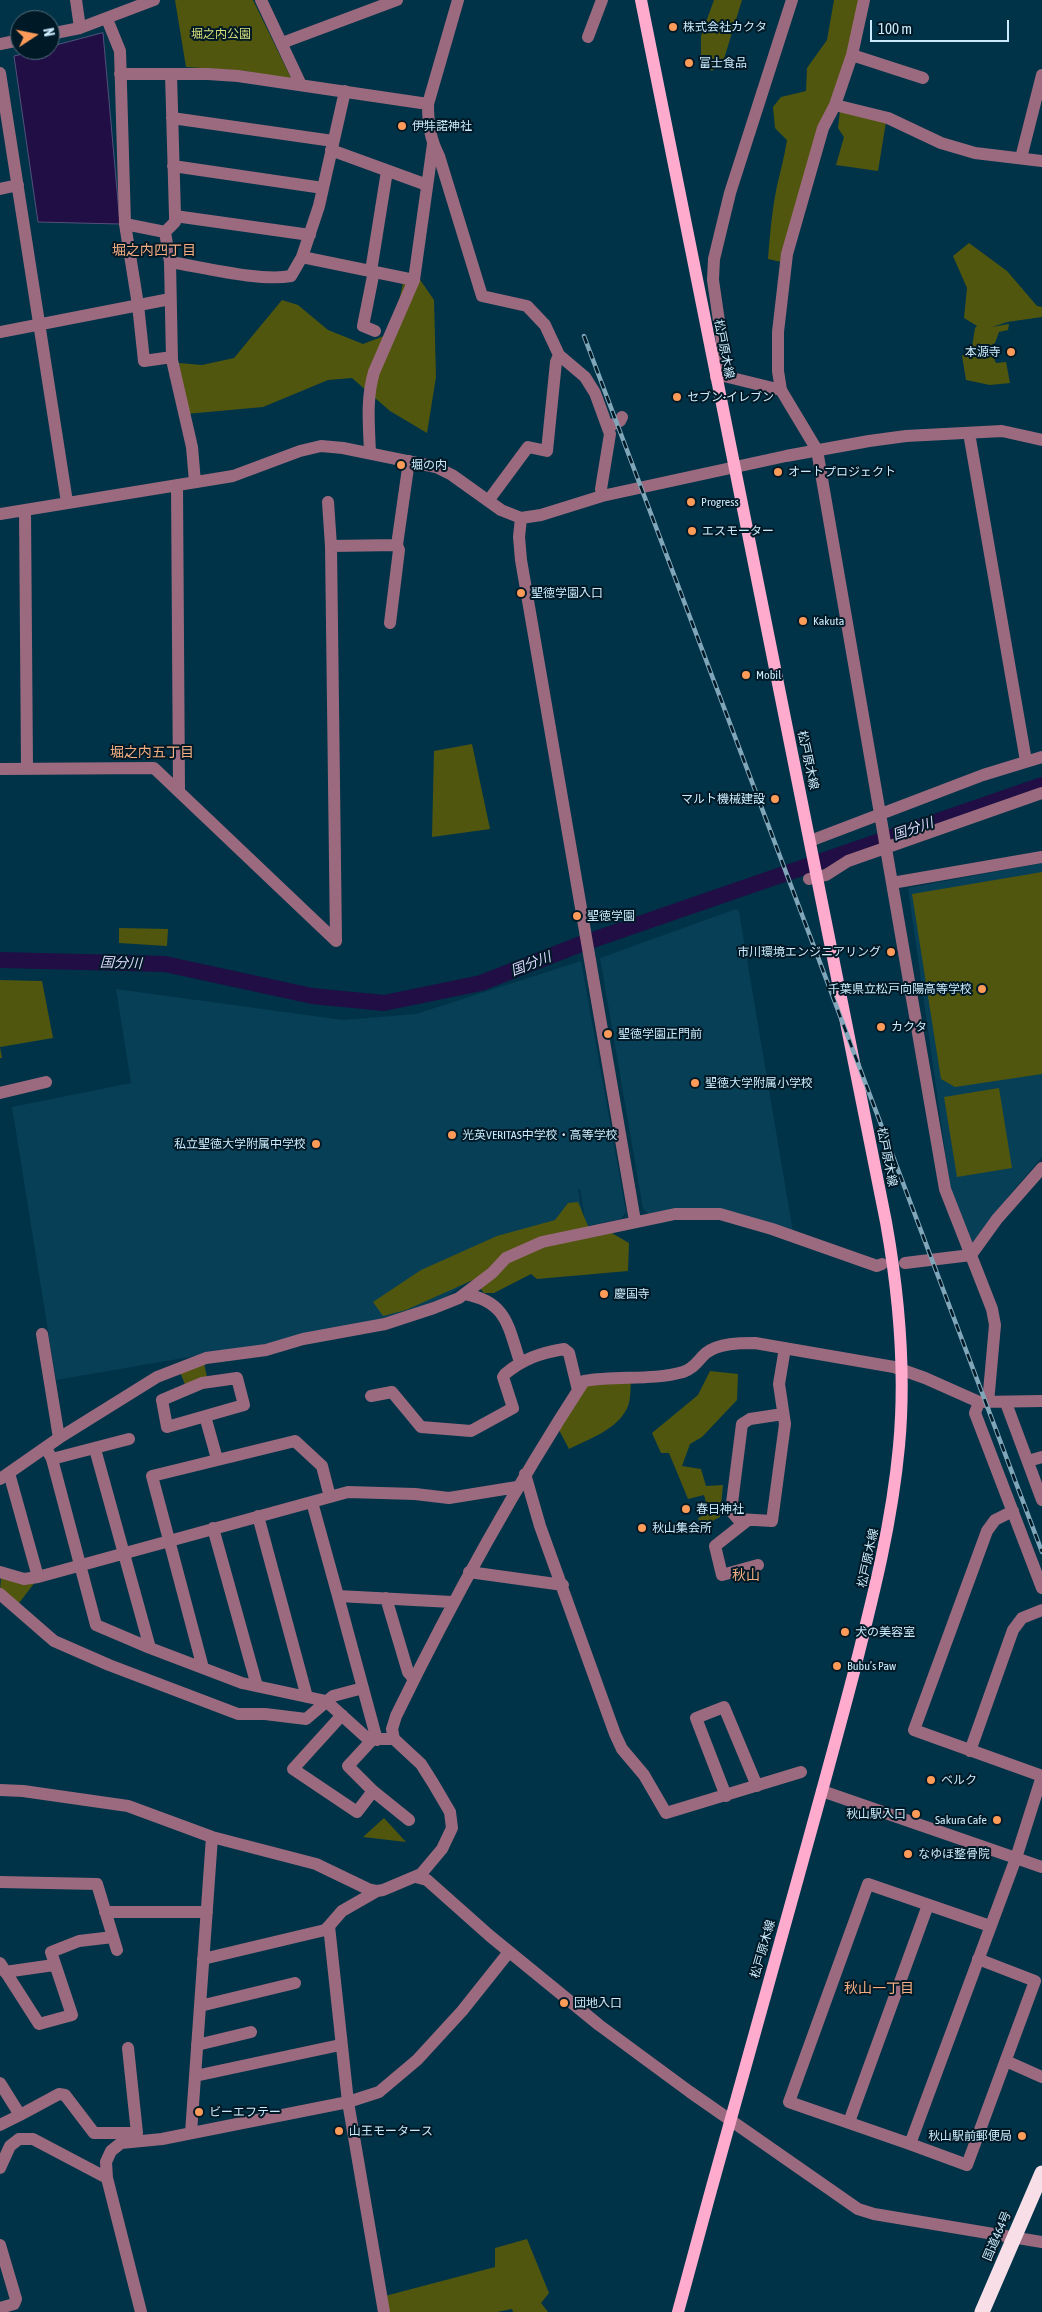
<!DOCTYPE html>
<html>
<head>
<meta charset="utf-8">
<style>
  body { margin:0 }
  #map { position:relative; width:1042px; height:2312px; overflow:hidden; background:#013348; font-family:"Asap Condensed",sans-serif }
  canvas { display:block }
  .north { position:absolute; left:10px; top:10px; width:50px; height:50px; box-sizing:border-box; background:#001926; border:1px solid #516d7c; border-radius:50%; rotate:79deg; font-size:14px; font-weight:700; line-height:20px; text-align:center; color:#cbeafc }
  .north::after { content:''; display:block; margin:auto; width:18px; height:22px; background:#fe9b59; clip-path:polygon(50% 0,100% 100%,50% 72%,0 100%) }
  .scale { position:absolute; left:870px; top:20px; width:139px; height:22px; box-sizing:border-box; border:2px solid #cbeafc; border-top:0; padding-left:6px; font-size:15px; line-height:18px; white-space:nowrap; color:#cbeafc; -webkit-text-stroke:4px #001926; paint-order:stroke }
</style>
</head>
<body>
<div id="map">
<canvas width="1042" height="2312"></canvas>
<div class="north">N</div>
<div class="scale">100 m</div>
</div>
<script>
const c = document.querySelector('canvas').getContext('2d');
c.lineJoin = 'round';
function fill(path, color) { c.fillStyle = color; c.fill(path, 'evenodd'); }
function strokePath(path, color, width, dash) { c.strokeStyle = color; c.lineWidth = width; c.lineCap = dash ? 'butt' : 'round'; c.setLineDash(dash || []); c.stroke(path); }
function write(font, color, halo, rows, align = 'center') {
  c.font = font + ' "Asap Condensed","Noto Sans JP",sans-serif'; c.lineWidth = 4; c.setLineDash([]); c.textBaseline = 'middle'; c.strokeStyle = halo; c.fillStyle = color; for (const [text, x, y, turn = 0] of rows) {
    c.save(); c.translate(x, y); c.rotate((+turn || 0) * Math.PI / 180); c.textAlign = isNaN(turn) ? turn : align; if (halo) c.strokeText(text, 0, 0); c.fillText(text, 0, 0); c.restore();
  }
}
fill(new Path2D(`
  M1042 863V1157L1011 1193 972 1244 950 1186 908 888Z
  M736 909 739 912 793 1232 705 1208 649 1214 643 1209 600 958Z
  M581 961 626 1212 621 1219 586 1226 580 1189H578L585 1227 477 1276 436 1303 374 1322 265 1344 56 1380 12 1107 131 1083 116 989 343 1020 416 1014Z`), '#073f57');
fill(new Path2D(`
  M175 0H253L292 80 246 71 186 67Z
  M714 0H742L723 62 712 71 701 64V36Z
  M834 0H859L852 41 781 262 768 259C770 234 772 210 777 186 781 169 784 158 787 140L775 128 773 107 781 97 806 91 807 68 827 40Z
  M840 110 886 122 878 171 836 165 844 137 838 128Z
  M969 243 1007 271 1037 306 1042 307V317L1007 322 992 327 1009 324 1008 330 999 332 995 343 989 346 996 363 1006 362 1010 383 990 385 966 380 962 356 972 347 975 328 977 326 964 318 967 288 953 256Z
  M414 271 434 300 436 377 427 433 390 411 352 378 328 380 263 407 186 414 179 363 202 365 234 358 282 300 298 305 328 330 363 344 392 333 403 283Z
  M472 744 490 829 432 837 434 751Z
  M1042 872V1074L955 1087 941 1079 912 894Z
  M119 928 168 929 167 946 119 943Z
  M0 980 42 981 53 1038 0 1047 2 1058H0Z
  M999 1088 1012 1168 957 1177 944 1097Z
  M578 1202 588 1226 610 1232 629 1243 628 1271 537 1279 531 1274 494 1293H484L473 1280 406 1310 383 1316 373 1302 421 1270 497 1236 555 1220 568 1203Z
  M204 1363 207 1377 186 1387 180 1372Z
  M710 1371 738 1374 737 1400 702 1437 690 1444 682 1466 701 1469 706 1486 723 1485 720 1517 701 1527 698 1518 709 1513 704 1495 688 1499 669 1453H661L652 1433 698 1395Z
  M631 1382C630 1390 631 1399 628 1406 619 1429 589 1439 569 1449L559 1430 586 1385Z
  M1 1578 36 1581 19 1603 0 1590Z
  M384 1818 406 1842 363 1837Z
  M527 2239 549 2293 541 2303 548 2312H513L512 2309 497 2312H387L385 2296 495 2267V2248Z`), '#51560e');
const water = new Path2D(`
  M103 33 120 224 38 222 14 56 39 50H50V47Z`);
fill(water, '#200e44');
strokePath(water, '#53507b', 1);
strokePath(new Path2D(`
  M0 960 165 964 312 996 384 1003 481 983 581 944 1042 785`), '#200e44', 16);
strokePath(new Path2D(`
  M76 0 80 28
  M261 0 301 85
  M458 0 428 104C428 123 430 139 439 156L482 296 527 306 545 325 559 355 585 377 595 393 610 434 601 489 602 496
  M864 0 852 55 835 105 823 128 787 254 778 332V371L781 390 817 450 945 1189 992 1309 995 1325 988 1403
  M107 19 120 51 125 224 165 232
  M50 34 80 28 154 0
  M588 37 602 0
  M282 43 397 0
  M0 44 20 40
  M852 55 923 78
  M0 73 67 502
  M120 74H208L238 76 428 104
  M835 105 888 118 941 143 975 153 1042 161
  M172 118 333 141
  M331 150 427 185
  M1021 158 1042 75
  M173 166 323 188
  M0 189 18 185
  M175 216 310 235
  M125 224 138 305 144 361 172 357
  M165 232 170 262 172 360 192 447 195 482
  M165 232 175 222V216L171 74
  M302 257 414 280
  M170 262C202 267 261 282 291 276L302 257 319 206 345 91
  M371 271 387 171
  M374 271 363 326 375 331
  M0 332 170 299
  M724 376 781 390
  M716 377 724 376 725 362 713 280 714 259 730 193 792 0
  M608 427 620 421 622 417
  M969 433 1026 761
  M370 453C369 425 366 399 374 372L414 280 433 144
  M177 485 179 791
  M488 501 528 447 547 451 556 362 559 355
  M328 502 331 546 336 941
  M25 510 27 768
  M0 514 233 476 300 451 321 446 343 448 436 467 452 475 501 510 521 518 541 515 602 496 786 456 869 441 906 436 1002 431 1042 440
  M521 518 519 537 521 560 635 1221
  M331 546 397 545
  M390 623 399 550 397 545 409 461
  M0 769 154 768 336 941
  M810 841 983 775 1042 757
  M809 879 826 875 848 861 1042 793
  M892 883 1042 857
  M0 1093 46 1082
  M905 1263 971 1255 997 1219 1042 1168
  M465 1294C507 1302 508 1326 520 1362
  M42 1334 59 1438
  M237 1378 244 1405 167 1427 162 1400 202 1383Z
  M371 1396 392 1392 421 1427 471 1431 513 1408 503 1377 505 1374C523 1359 540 1353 564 1349L569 1353 578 1390
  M979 1402 975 1413 1042 1588
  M1006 1403 1042 1500
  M783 1414 750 1419 742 1424 731 1511 738 1519 772 1521 785 1424 779 1384 785 1348
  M205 1416 217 1459
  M46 1448 52 1459 96 1625 150 1648 242 1683 326 1701 368 1739H394
  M95 1449 150 1648
  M52 1459 129 1439
  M1028 1461 1042 1457
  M9 1473 38 1577
  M525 1474 540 1526 615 1734 622 1749 644 1775 666 1813 801 1772
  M0 1479 59 1438 157 1377 206 1358 266 1350 303 1339 385 1324 434 1308 459 1298 492 1273 506 1258 542 1242 675 1214H720L772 1229 877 1266 882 1264
  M312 1502 338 1596
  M1013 1511 995 1520 987 1531 914 1730 1042 1776
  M258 1516 307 1697
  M748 1520 715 1546 722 1575 758 1565
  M213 1528 257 1686
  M0 1572 24 1579 38 1577 348 1492 415 1494 449 1498 517 1487
  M469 1572 563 1585
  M0 1594 54 1641 109 1665 238 1714H265L306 1719 333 1696 363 1688
  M386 1598 408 1672 414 1679
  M203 1668 152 1476 295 1441 322 1466 330 1497
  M342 1715 293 1769 357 1812 373 1791
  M372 1740 348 1766 373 1791 409 1820
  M377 1740 338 1596 452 1602
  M970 1751 1013 1630 1022 1618 1042 1610
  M0 1790 23 1791 128 1806 212 1837 316 1864 368 1889 377 1891 383 1890 421 1874 442 1849 452 1828 450 1812 433 1783 421 1764 394 1739 392 1729 396 1716C452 1601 514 1489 584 1381 617 1375 651 1381 683 1372 695 1368 698 1360 706 1353 719 1343 740 1343 755 1343L894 1367 925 1378 979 1402 1042 1401
  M822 1791 1042 1867
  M726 1796 696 1718 724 1707 757 1786
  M416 1877 427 1880 490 1936 599 2025 690 2092 858 2209 874 2214 1042 2242
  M0 1882 97 1884 117 1950
  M377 1891 342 1911 329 1926 348 2102 384 2312
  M105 1912H207
  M203 1959 325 1930 329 1926
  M978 1959 1035 1981 967 2165 910 2144 1016 1858 1042 1776
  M0 1963 39 2024 72 2015 51 1952 79 1941 113 1937
  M5 1972 54 1965
  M200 2006 295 1983
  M197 2045 251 2032
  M1006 2061 1042 2077
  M195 2076 340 2045
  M0 2083 20 2115 59 2094 65 2095 94 2133H137L128 2048
  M849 2122 928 1905
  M0 2125 20 2115
  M191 2133 212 1837
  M910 2144 789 2102 868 1884 990 1926
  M0 2168 10 2146 19 2139H33L107 2178
  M0 2245 16 2299 14 2304 0 2308
  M141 2312 107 2178 106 2162 111 2151 121 2143 162 2139 348 2102 379 2092 417 2060 462 2011 509 1952`), '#9c6a7e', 12);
strokePath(new Path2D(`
  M641 0 886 1222C899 1295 906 1371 899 1446 892 1523 873 1597 854 1672 836 1741 817 1809 798 1878 757 2022 717 2167 678 2312`), '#feabcd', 12);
strokePath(new Path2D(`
  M982 2312 1042 2173`), '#f8dee7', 15);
const rail = new Path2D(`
  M584 336 1042 1552`);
strokePath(rail, '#80a6b9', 4.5);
strokePath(rail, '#001926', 2.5, [8]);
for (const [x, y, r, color] of [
  [673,27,5,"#fe9b59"],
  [689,63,5,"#fe9b59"],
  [402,126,5,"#fe9b59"],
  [1011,352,5,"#fe9b59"],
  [677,397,5,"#fe9b59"],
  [401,465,5,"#fe9b59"],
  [778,472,5,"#fe9b59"],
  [691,502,5,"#fe9b59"],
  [692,531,5,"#fe9b59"],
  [521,593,5,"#fe9b59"],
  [803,621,5,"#fe9b59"],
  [746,675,5,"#fe9b59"],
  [775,799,5,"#fe9b59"],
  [577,916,5,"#fe9b59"],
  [891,952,5,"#fe9b59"],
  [982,989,5,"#fe9b59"],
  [881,1027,5,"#fe9b59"],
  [608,1034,5,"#fe9b59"],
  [695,1083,5,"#fe9b59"],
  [452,1135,5,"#fe9b59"],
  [316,1144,5,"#fe9b59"],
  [604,1294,5,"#fe9b59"],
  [686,1509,5,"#fe9b59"],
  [642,1528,5,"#fe9b59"],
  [845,1632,5,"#fe9b59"],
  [837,1666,5,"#fe9b59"],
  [931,1780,5,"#fe9b59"],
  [916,1814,5,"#fe9b59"],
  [997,1820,5,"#fe9b59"],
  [908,1854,5,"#fe9b59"],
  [564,2003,5,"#fe9b59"],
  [199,2112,5,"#fe9b59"],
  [339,2131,5,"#fe9b59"],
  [1022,2136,5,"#fe9b59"]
]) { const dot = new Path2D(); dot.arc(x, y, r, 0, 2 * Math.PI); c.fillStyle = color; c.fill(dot); strokePath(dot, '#001926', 2); }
write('12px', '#cbeafc', '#001926', [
  ["株式会社カクタ",683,27],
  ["富士食品",699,63],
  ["伊弉諾神社",412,126],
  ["本源寺",1001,352,"right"],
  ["セブン-イレブン",687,397],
  ["堀の内",411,465],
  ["オートプロジェクト",788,472],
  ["Progress",701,502],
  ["エスモーター",702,531],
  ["聖徳学園入口",531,593],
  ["Kakuta",813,621],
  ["Mobil",756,675],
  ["マルト機械建設",765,799,"right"],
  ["聖徳学園",587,916],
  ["市川環境エンジニアリング",881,952,"right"],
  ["千葉県立松戸向陽高等学校",972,989,"right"],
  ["カクタ",891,1027],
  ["聖徳学園正門前",618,1034],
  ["聖徳大学附属小学校",705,1083],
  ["光英VERITAS中学校・高等学校",462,1135],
  ["私立聖徳大学附属中学校",306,1144,"right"],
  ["慶国寺",614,1294],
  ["春日神社",696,1509],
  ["秋山集会所",652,1528],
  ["犬の美容室",855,1632],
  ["Bubu’s Paw",847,1666],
  ["ベルク",941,1780],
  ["秋山駅入口",906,1814,"right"],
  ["Sakura Cafe",987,1820,"right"],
  ["なゆほ整骨院",918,1854],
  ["団地入口",574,2003],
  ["ビーエフテー",209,2112],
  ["山王モータース",349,2131],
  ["秋山駅前郵便局",1012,2136,"right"]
], 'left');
write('12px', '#d7df7a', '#001926', [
  ["堀之内公園",221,34]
]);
write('12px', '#cbeafc', '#001926', [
  ["松戸原木線",724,349,79],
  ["松戸原木線",808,760,78],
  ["松戸原木線",887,1157,79],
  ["松戸原木線",868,1558,-78],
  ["松戸原木線",763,1949,-74],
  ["国道464号",997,2236,-67]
]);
write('14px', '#f3ad82', '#001926', [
  ["堀之内四丁目",154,251],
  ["堀之内五丁目",152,753],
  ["秋山",746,1576],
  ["秋山一丁目",879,1989]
]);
write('italic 14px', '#dcd6fb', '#001926', [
  ["国分川",913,829,-19],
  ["国分川",121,963,2],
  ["国分川",531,964,-21]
]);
</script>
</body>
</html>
